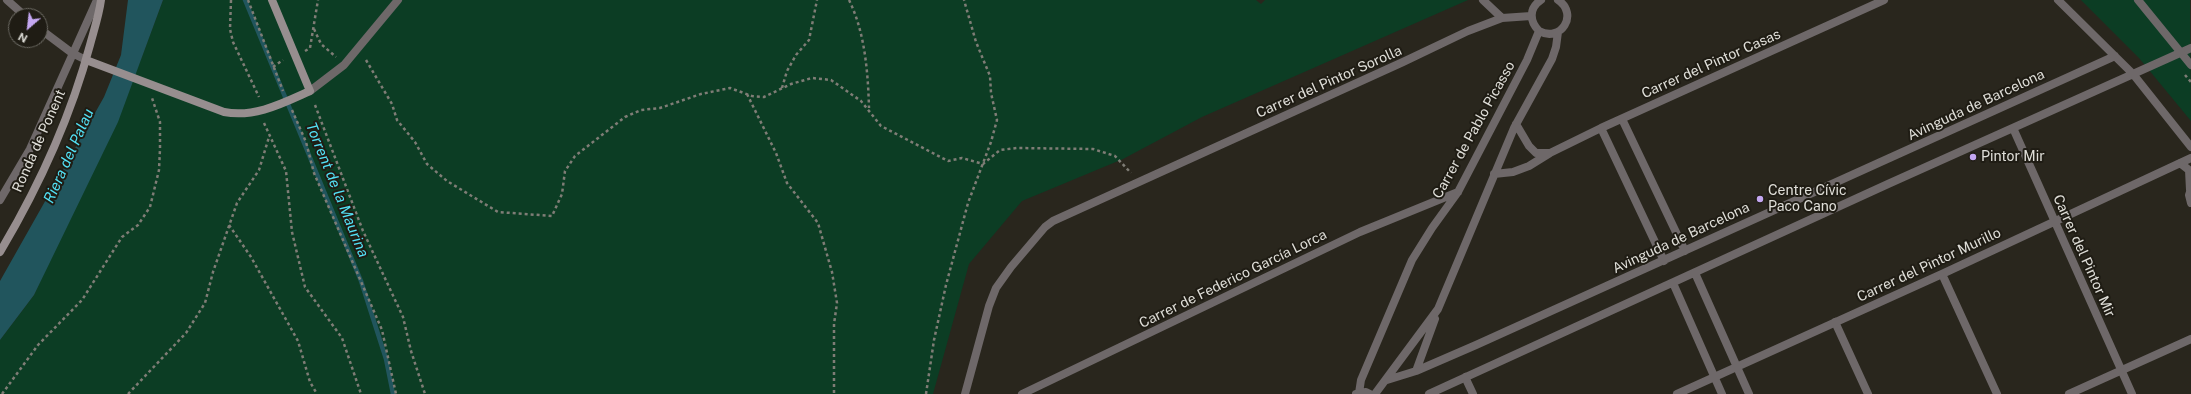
<!DOCTYPE html>
<html>
<head>
<meta charset="utf-8">
<style>
  body { margin:0 }
  #map { position:relative; width:2191px; height:394px; overflow:hidden; background:#29261d; font-family:"Public Sans",sans-serif }
  canvas { display:block }
  .north { position:absolute; left:8px; top:8px; width:40px; height:40px; box-sizing:border-box; background:#1f1c14; border:1px solid #6c6a63; border-radius:50%; rotate:208deg; font-size:11px; font-weight:700; line-height:16px; text-align:center; color:#e0dfd9 }
  .north::after { content:''; display:block; margin:auto; width:14px; height:18px; background:#c4a7f1; clip-path:polygon(50% 0,100% 100%,50% 72%,0 100%) }
</style>
</head>
<body>
<div id="map">
<canvas width="2191" height="394"></canvas>
<div class="north">N</div>
</div>
<script>
const c = document.querySelector('canvas').getContext('2d');
c.lineJoin = 'round';
function fill(path, color) { c.fillStyle = color; c.fill(path, 'evenodd'); }
function strokePath(path, color, width, dash) { c.strokeStyle = color; c.lineWidth = width; c.lineCap = dash ? 'butt' : 'round'; c.setLineDash(dash || []); c.stroke(path); }
function write(font, color, halo, rows, align = 'center') {
  c.font = font + ' "Public Sans",sans-serif'; c.lineWidth = 4; c.setLineDash([]); c.textBaseline = 'middle'; c.strokeStyle = halo; c.fillStyle = color; for (const [text, x, y, turn = 0] of rows) {
    c.save(); c.translate(x, y); c.rotate((+turn || 0) * Math.PI / 180); c.textAlign = isNaN(turn) ? turn : align; if (halo) c.strokeText(text, 0, 0); c.fillText(text, 0, 0); c.restore();
  }
}
fill(new Path2D(`
  M163 0H1256L1261 4 1265 0H1468L1202 117 1123 159 1022 201 969 264 933 394H0V340L34 295 141 59Z
  M2081 0H2190L2191 121 2139 58Z`), '#0c3d24');
fill(new Path2D(`
  M128 0H163L118 122 34 295 0 340V281L104 97 121 55Z`), '#21555d');
strokePath(new Path2D(`
  M245 0 361 281 386 359 393 394`), '#21555d', 4.5);
strokePath(new Path2D(`
  M231 0 230 29 233 42 259 97
  M248 0 283 91
  M849 0C865 32 868 73 869 108
  M314 29 321 44 336 57
  M305 51 310 48 318 0
  M366 60 392 104 397 120 415 142 427 164 447 181 498 212 552 216 562 194 565 171 575 156 625 117 641 110 660 108 701 94 730 88 752 96 764 97 791 84 812 78 831 80 861 101 881 126 948 161 962 158 983 164 1000 150 1017 148 1093 149 1115 156 1131 173
  M273 67 283 60
  M2185 75 2191 82
  M782 88 787 71 796 55 809 40 817 0
  M747 94 776 153 787 183 818 223 832 272 837 303 834 324V394
  M315 105 363 231 403 317 411 351 425 394
  M292 110 306 142 314 173 382 330 396 394
  M264 123 286 171 292 232 305 287 342 338 361 394
  M229 225 251 257 298 341 310 382 317 394
  M2 394 38 345 82 300 122 237 138 225 150 207 159 170 160 149V122L152 98
  M128 394 186 333 205 303 213 272 237 203 259 170 269 137
  M926 394 934 340 946 285 968 203 991 142 997 120 991 93 990 76 976 42 964 0`), '#7f7d76', 2.5, [3, 3]);
strokePath(new Path2D(`
  M7 0 25 16
  M1483 0 1502 18
  M1541 0C1529 8 1529 21 1539 31 1561 43 1579 14 1558 0
  M2058 0 2133 74 2191 147
  M40 29 72 53 86 60
  M310 91 344 65 398 0
  M1622 119 1685 251
  M1516 124 1529 146 1536 153H1549
  M1601 128 1664 261
  M2013 128 2132 394
  M2180 163 2189 170 2190 190
  M1494 174 1513 172 1529 166 1550 153 1601 128 1884 0
  M2191 189 2189 195 2191 203
  M0 200 30 149 97 0
  M1695 273 1749 394
  M1942 274 1997 394
  M1673 283 1722 394
  M1835 322 1868 394
  M1416 371 1435 319
  M1465 377 1473 394
  M1387 380 1416 371 1476 345 2115 56
  M1359 393 1361 380 1412 260 1432 228 1458 192 1527 60 1539 31
  M965 394 989 306 996 288 1011 267 1045 227 1053 221 1403 62 1468 31 1502 18 1531 16
  M1022 394 1360 232 1458 192
  M1356 394 1366 392 1370 394
  M1375 394 1438 309 1514 128 1552 59 1556 47 1558 32
  M1429 394 1888 184 2191 48
  M1677 394 1942 274 2191 158
  M2069 394 2191 339`), '#6e6869', 8);
strokePath(new Path2D(`
  M2138 0 2191 65`), '#6e6869', 8);
strokePath(new Path2D(`
  M86 60 224 112C255 118 283 103 310 91L272 0
  M0 252C38 188 71 116 90 45 94 30 99 15 101 0`), '#978e8f', 8);
for (const [x, y, r, color] of [
  [1973,157,4,"#c4a7f1"],
  [1760,199,4,"#c4a7f1"]
]) { const dot = new Path2D(); dot.arc(x, y, r, 0, 2 * Math.PI); c.fillStyle = color; c.fill(dot); strokePath(dot, '#1f1c14', 1.5); }
write('14px', '#e0dfd9', '#1f1c14', [
  ["Carrer del Pintor Casas",1711,64,-24],
  ["Carrer del Pintor Sorolla",1329,82,-24],
  ["Avinguda de Barcelona",1976,105,-25],
  ["Carrer de Pablo Picasso",1474,130,-61],
  ["Ronda de Ponent",39,141,-66],
  ["Avinguda de Barcelona",1681,238,-25],
  ["Carrer del Pintor Mir",2084,256,66],
  ["Carrer del Pintor Murillo",1929,265,-25],
  ["Carrer de Federico García Lorca",1233,279,-26]
]);
write('14px', '#e0dfd9', '#1f1c14', [
  ["Pintor Mir",1981,157],
  ["Centre Cívic",1768,191],
  ["Paco Cano",1768,207]
], 'left');
write('italic 15px', '#53e1f5', '#1f1c14', [
  ["Riera del Palau",69,156,-66],
  ["Torrent de la Maurina",337,190,68]
]);
</script>
</body>
</html>
